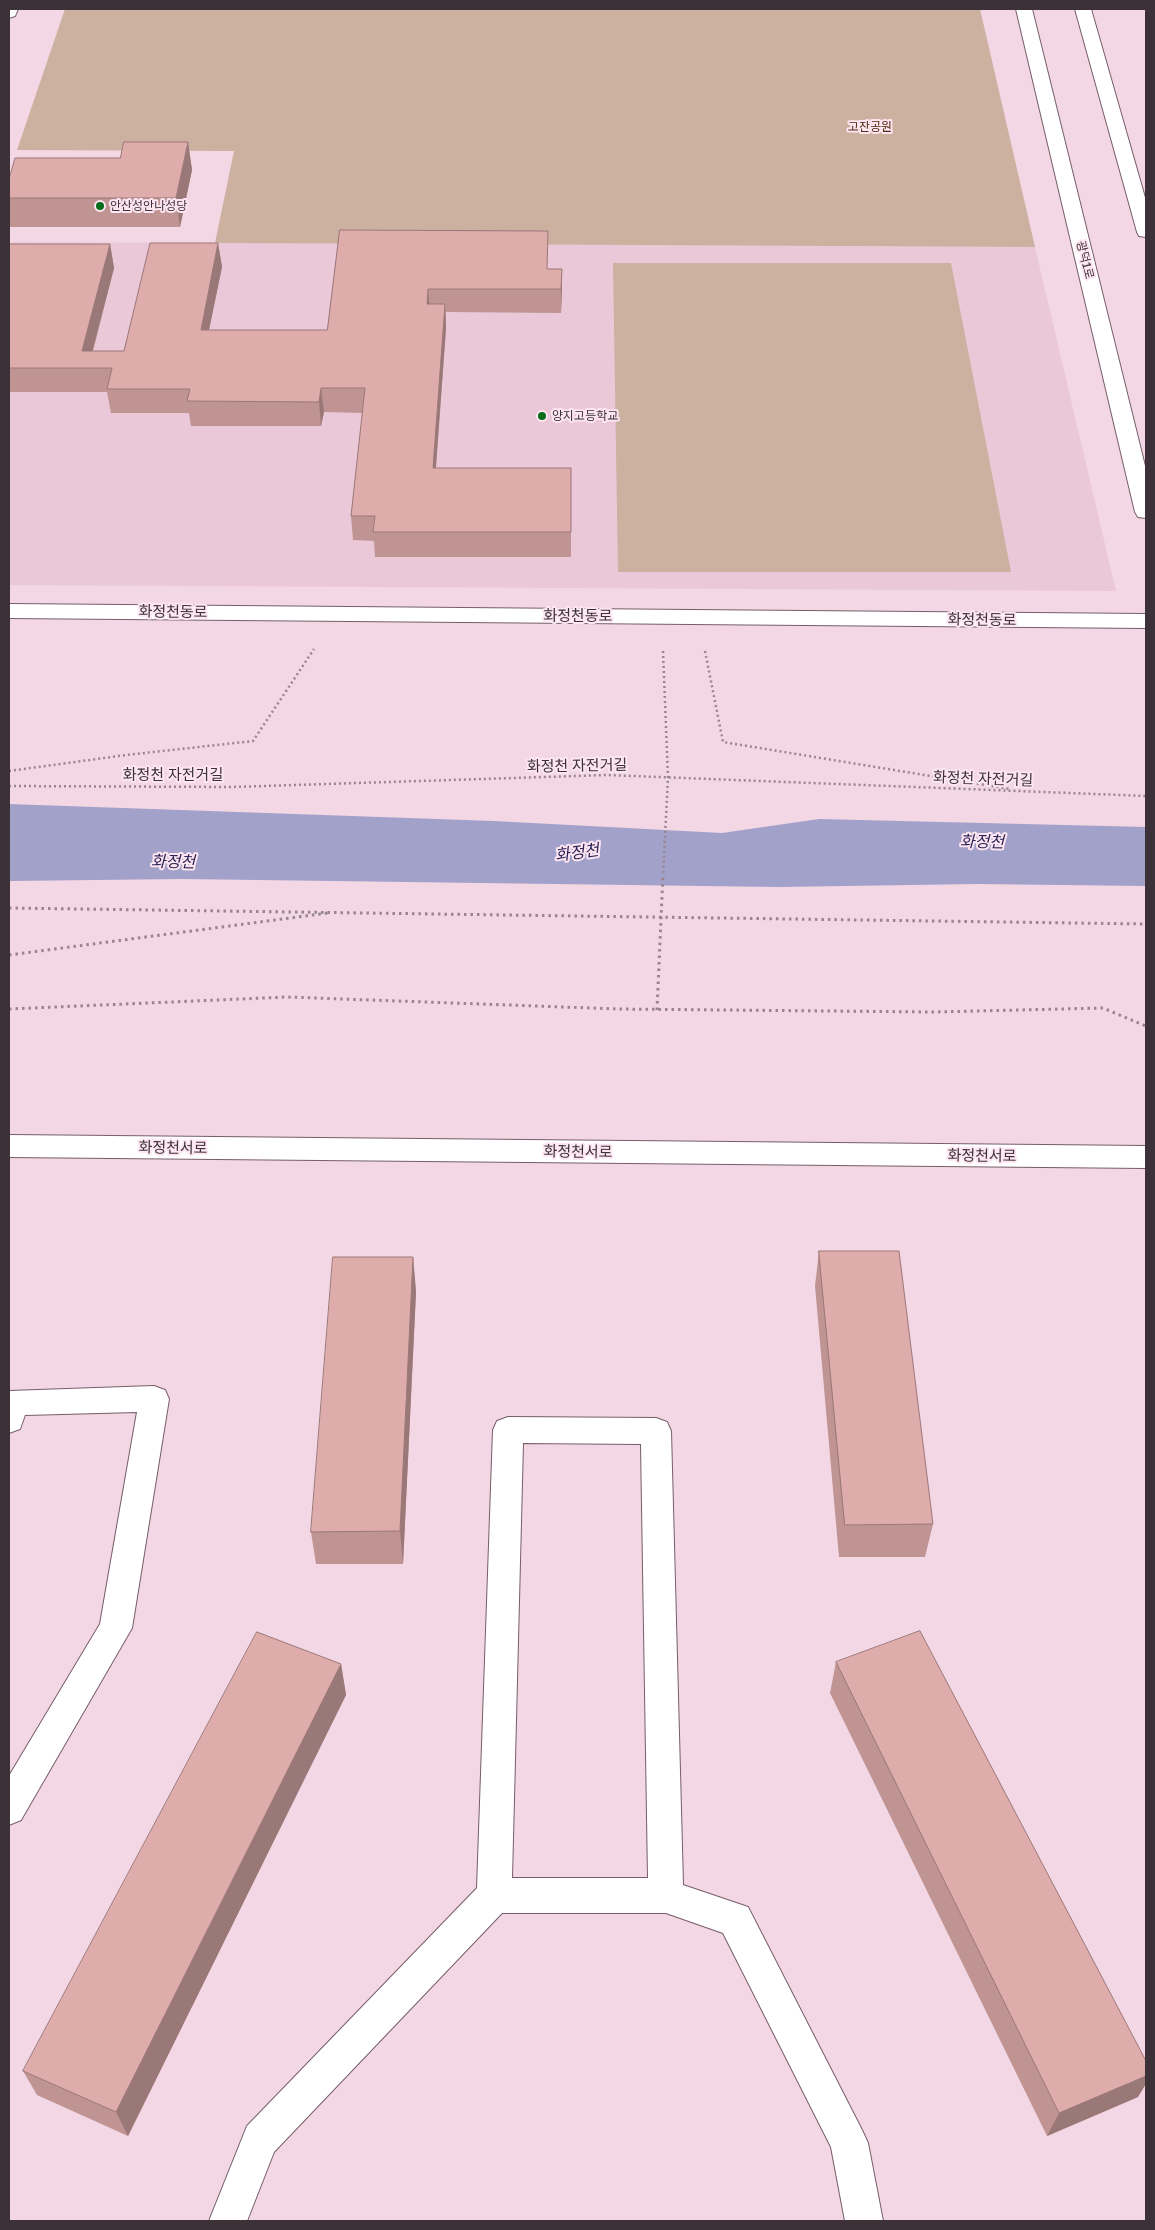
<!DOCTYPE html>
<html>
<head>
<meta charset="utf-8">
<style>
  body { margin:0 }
  #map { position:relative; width:1155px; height:2230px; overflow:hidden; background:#f3d7e4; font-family:"Golos Text",sans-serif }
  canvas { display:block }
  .frame { position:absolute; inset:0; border:10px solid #3b3136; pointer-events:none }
</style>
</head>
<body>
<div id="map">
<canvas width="1155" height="2230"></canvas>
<div class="frame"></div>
</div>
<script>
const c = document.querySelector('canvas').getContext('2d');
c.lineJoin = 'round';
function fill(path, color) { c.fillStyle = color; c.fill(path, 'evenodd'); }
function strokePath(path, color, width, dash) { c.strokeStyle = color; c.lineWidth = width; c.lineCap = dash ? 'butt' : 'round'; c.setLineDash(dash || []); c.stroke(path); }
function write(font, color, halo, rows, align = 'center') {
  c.font = font + ' "Golos Text","Noto Sans KR",sans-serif'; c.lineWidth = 4; c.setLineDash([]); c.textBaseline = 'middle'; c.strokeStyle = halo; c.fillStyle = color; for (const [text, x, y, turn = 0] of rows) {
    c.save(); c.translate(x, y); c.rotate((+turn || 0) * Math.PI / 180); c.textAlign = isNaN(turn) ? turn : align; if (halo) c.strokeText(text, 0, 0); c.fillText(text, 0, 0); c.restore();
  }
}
fill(new Path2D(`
  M9 242 1035 247 1116 591 9 585Z`), '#ebc8d8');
fill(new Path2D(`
  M65 9H980L1035 247 215 243 234 151 17 150Z
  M613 263H951L1011 572H618Z`), '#ccb0a0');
fill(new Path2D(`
  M9 804 494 821 722 833 819 819 1146 827V886L977 884 778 887 183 879 9 881Z`), '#a2a1ca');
const minor = new Path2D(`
  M9 9H18L15 16 9 18Z
  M1016 9H1032L1146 470V518L1138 517 1135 512Z
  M1075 9H1091L1146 201V237L1139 236 1137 232Z
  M9 604 1146 614V628L9 618Z
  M9 1135 1146 1146V1168L9 1157Z
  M154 1386 165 1390 169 1399 132 1628 21 1820 9 1825V1776L100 1624 137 1412 25 1415 20 1429 9 1433V1391Z
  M508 1417 656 1418 667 1422 671 1431 683 1885 748 1907 862 2130 868 2143 883 2221H845L831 2147 723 1933 666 1913H502L274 2152 247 2221H209L247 2126 477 1888 493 1430 497 1421ZM523 1443 641 1444 648 1878H512Z`);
strokePath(minor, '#765e69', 2);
strokePath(new Path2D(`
  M663 651 668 778 663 875
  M705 651 723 742 1010 789
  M9 771 126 755 253 741 314 649
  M9 786 232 787 607 775 1146 796`), '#98858e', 2.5, [2, 3]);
strokePath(new Path2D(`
  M9 908 1146 924
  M9 955 328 913
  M9 1009 287 997 619 1009 934 1012 1103 1008 1146 1026
  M657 1010 663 874`), '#98858e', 3, [2.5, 4]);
fill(minor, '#fff');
fill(new Path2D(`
  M188 142 192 170 180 227H9V179L120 158Z
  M340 230 548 269H562L561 313 446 312V328L436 468H571V557H375L374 541 353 540 351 516 363 413 324 412 321 426H191L189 413H111L107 392H9V244H110L114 268 93 351H124L218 243 222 267 209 330H327Z
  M819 1251 933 1524 925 1557H839L815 1286Z
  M413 1257 416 1292 403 1564H316L311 1532Z
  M836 1662 1138 2097 1047 2136 830 1693Z
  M341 1664 346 1695 128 2136 37 2095 23 2071Z`), '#bf9493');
fill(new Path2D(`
  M188 142 192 170 180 227 176 198Z
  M218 243 222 267 204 354 201 330Z
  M110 244 114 268 88 368 82 351Z
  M562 269V292L561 313V289Z
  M428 289 430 312 427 304Z
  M445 304 446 328 434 492 433 468Z
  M321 388 324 412 321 426 319 402Z
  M413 1257 416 1292 403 1564 400 1531Z
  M341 1664 346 1695 128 2136 116 2112Z
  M1146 2076V2084L1138 2097 1047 2136 1059 2113Z`), '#9b7878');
const building = new Path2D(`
  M124 142H188L176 198H9V179L15 158H120Z
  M340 230 548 231 547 269H562L561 289H428L427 304H445L433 468H571V532H373L375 516H351L365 388H321L319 402 187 401 190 389H107L112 368H9V244H110L82 351H124L150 243H218L201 330H327Z
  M819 1251H899L933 1524 845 1525Z
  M333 1257H413L400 1531 311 1532Z
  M920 1631 1146 2061V2076L1059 2113 836 1662Z
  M257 1632 341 1664 116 2112 23 2071Z`);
fill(building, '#deacab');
strokePath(building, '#9b7878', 1);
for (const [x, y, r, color] of [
  [100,206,5,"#056d1c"],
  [542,416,5,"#056d1c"]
]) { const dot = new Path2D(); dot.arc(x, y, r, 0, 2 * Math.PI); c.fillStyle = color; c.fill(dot); strokePath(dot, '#fde6f1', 2); }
write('12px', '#50280d', '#fde6f1', [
  ["고잔공원",870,127]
]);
write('12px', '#3b3136', '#fde6f1', [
  ["안산성안나성당",110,206],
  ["양지고등학교",552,416]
], 'left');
write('12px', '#3b3136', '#fde6f1', [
  ["광덕1로",1085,260,76]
]);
write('15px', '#3b3136', '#fde6f1', [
  ["화정천동로",173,612,1],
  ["화정천동로",578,616],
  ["화정천동로",982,620,1],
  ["화정천 자전거길",577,766,-1],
  ["화정천 자전거길",173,775],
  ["화정천 자전거길",983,779,2],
  ["화정천서로",173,1148,1],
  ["화정천서로",578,1152,1],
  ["화정천서로",982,1156,1]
]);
write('italic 16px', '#292356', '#fde6f1', [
  ["화정천",982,842,1],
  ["화정천",577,853,-8],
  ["화정천",173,862,1]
]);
</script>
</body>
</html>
